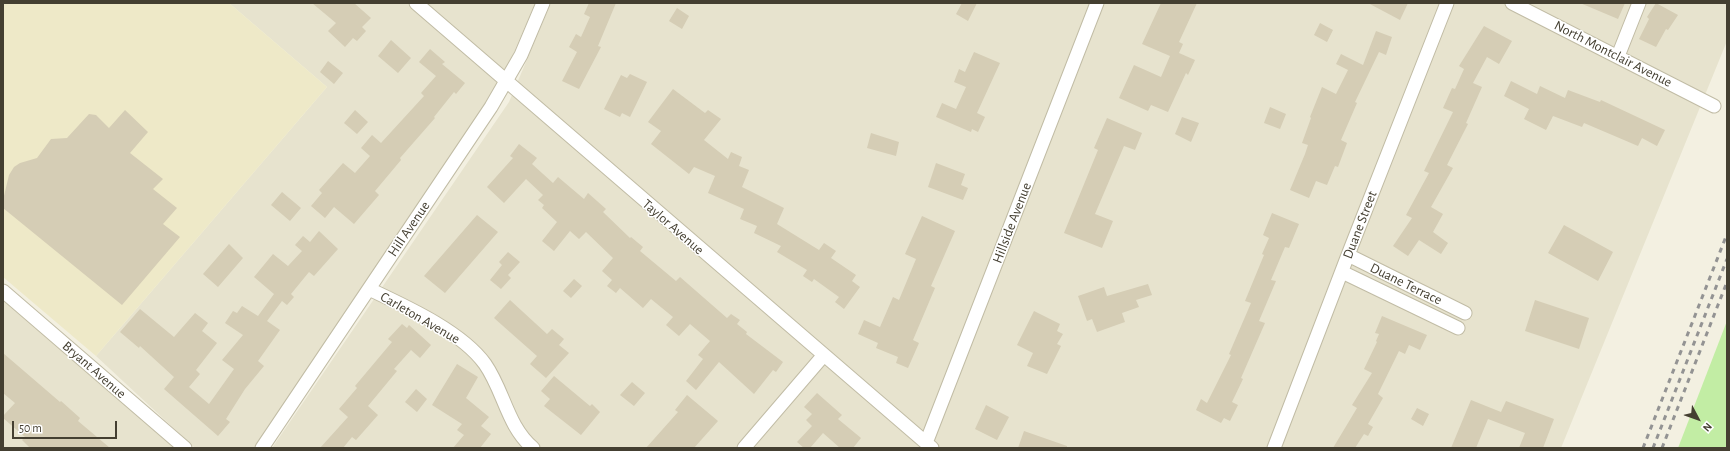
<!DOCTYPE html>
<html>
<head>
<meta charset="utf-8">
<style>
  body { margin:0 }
  #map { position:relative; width:1730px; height:451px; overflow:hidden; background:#f3f0e1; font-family:"Alegreya Sans",sans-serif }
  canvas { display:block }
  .frame { position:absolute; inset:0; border:4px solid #443f31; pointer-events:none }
  .north { position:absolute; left:1678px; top:399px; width:40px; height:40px; -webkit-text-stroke:3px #fff; paint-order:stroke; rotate:131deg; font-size:11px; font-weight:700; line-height:16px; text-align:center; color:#443f31 }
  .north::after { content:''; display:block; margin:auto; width:14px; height:18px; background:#443f31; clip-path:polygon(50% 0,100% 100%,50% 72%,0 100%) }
  .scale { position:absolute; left:12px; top:421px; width:105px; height:18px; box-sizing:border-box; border:2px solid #443f31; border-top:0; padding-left:5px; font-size:12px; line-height:14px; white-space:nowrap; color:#443f31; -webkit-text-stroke:3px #fff; paint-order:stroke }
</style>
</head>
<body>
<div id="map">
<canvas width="1730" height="451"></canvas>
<div class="frame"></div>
<div class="north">N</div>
<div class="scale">50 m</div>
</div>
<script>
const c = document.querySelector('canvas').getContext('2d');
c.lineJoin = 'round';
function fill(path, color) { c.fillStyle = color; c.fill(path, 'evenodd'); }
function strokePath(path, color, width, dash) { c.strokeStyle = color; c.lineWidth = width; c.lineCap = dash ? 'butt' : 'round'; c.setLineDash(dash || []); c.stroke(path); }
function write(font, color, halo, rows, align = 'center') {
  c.font = font + ' "Alegreya Sans",sans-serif'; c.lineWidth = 3; c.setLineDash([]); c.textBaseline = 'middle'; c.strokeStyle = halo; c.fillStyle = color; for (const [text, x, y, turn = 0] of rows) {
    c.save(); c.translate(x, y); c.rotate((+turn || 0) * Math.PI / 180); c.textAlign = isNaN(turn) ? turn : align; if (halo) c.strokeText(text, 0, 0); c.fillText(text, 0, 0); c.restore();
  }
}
fill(new Path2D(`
  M229 3H535L505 73 259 448H195L96 356 327 87Z
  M551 3H1727V41L1561 448H272L509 102Z
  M3 298 176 448H3Z`), '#e7e3ce');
fill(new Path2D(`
  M3 3H229L327 87 96 356 3 277Z`), '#eee9c8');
fill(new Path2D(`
  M1727 321V448H1678Z`), '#c2eda4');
fill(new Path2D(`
  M312 3H354L371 18 362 27 366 31 357 41 353 38 345 47 328 31 336 23Z
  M589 3H616L598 46 601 47 579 89 562 81 577 52 569 47 576 34 581 37 590 17 584 14Z
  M962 3H977L968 21 956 14Z
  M1161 3H1197L1179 42 1183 44 1179 53 1195 60 1188 75 1186 73 1168 112 1151 105 1148 111 1119 98 1134 65 1161 77 1170 56 1142 44Z
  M1368 3H1408L1400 20Z
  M1580 3H1625L1618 19Z
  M1656 3 1678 15 1668 30 1666 29 1656 47 1639 39 1649 19 1647 17Z
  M677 8 689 16 682 29 669 21Z
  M1320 23 1333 30 1327 42 1314 35Z
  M1484 26 1512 41 1499 64 1487 57 1473 83 1482 87 1466 123 1468 124 1447 165 1453 168 1431 207 1443 214 1433 232 1448 243 1441 254 1419 240 1408 256 1393 246 1412 218 1406 215 1429 173 1424 171 1453 112 1443 108 1452 88 1455 89 1464 69 1459 66Z
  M1376 31 1392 37 1386 55 1379 52 1355 102 1357 103 1341 140 1347 143 1338 167 1335 166 1327 185 1316 181 1309 198 1290 190 1305 154 1308 145 1302 143 1311 118 1310 117 1322 87 1336 94 1348 70 1336 64 1341 54 1363 65Z
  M391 40 411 58 398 73 378 56Z
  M430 49 445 62 442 64 465 83 456 94 454 92 434 117 435 118 400 158 401 160 375 191 379 195 354 224 334 207 325 218 311 206 322 193 319 190 343 163 355 173 370 156 361 148 372 135 381 143 424 96 421 93 436 76 419 62Z
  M974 52 1000 63 977 113 985 117 978 132 972 129 971 132 936 117 942 103 956 109 966 87 954 82 959 69 965 72Z
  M328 61 343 73 334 84 320 72Z
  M630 74 647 82 630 117 622 113 620 117 604 109 621 75 627 78Z
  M1511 81 1537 94 1540 86 1565 98 1568 90 1600 102 1601 100 1665 130 1657 146 1642 138 1638 146 1584 123 1582 127 1553 116 1546 130 1524 119 1529 109 1504 96Z
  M673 89 705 113 708 110 721 119 704 140 728 159 731 152 742 157 739 166 749 170 742 187 784 208 777 224 819 250 824 243 836 251 831 258 856 275 852 281 860 287 844 309 835 302 839 297 814 279 812 282 803 276 807 270 777 252 781 246 754 233 757 226 740 219 744 209 708 193 715 176 694 167 689 174 651 144 661 131 648 122Z
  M1270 107 1286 114 1280 129 1264 123Z
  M125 110 148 132 130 153 163 179 153 189 177 208 163 224 180 237 122 305 3 208V200L9 175 14 167 20 163 37 158 51 139 67 138 89 114 96 115 109 128Z
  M355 110 368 122 357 134 344 123Z
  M1182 117 1199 123 1191 142 1175 134Z
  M1107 118 1142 133 1135 150 1124 146 1095 214 1113 221 1102 248 1064 233 1098 150 1094 148Z
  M871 133 899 142 896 156 867 148Z
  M519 144 537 158 532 164 553 183 558 177 584 199 588 193 606 209 603 212 630 238 631 237 643 247 640 251 676 281 680 277 727 318 731 314 740 320 737 324 747 332 746 334 783 362 776 372 773 370 754 394 719 362 696 390 686 381 703 359 698 355 710 341 690 324 679 336 666 325 673 317 651 299 643 308 620 288 616 293 607 286 612 280 602 271 613 258 586 232 579 239 570 231 554 251 542 241 557 222 542 208 544 205 538 200 543 195 526 179 504 203 487 187 513 158 510 156Z
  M936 163 965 174 961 185 968 188 963 200 928 187Z
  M282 192 301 208 290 221 271 205Z
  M1272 213 1299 224 1289 248 1285 247 1271 280 1276 281 1259 321 1265 323 1241 378 1243 379 1232 402 1238 405 1230 421 1224 418 1221 423 1196 410 1201 399 1207 403 1231 355 1229 354 1251 303 1245 301 1264 255 1262 254 1269 238 1263 235Z
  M477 215 498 232 445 293 424 276Z
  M922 216 955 231 931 286 935 288 913 340 919 343 908 368 896 363 898 357 876 348 878 343 858 334 864 320 880 327 893 297 899 300 916 259 905 254Z
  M1564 225 1613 252 1598 281 1548 253Z
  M319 231 338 249 314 276 309 272 291 294 294 297 287 305 282 301 267 321 280 330 258 361 264 366 245 389 226 419 230 422 218 436 164 389 174 377 140 346 139 348 120 332 140 309 174 337 195 313 208 323 202 331 217 343 196 370 200 374 189 387 209 404 234 369 222 360 243 335 225 323 233 311 237 313 242 306 258 316 274 294 254 277 273 254 288 266 302 251 295 245 303 236 310 242Z
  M229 244 243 258 218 287 203 274Z
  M508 252 520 262 508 275 511 278 501 289 490 280 502 265 499 262Z
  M574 279 582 286 571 298 563 291Z
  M1148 284 1152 295 1136 300 1139 307 1122 313 1125 322 1097 332 1092 319 1087 321 1078 296 1104 287 1107 296Z
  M510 300 547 334 552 329 564 339 559 345 569 353 546 378 530 364 537 356 494 318Z
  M1535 300 1589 318 1579 349 1525 331Z
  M1034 311 1060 324 1057 331 1063 334 1057 344 1061 346 1047 374 1027 366 1033 353 1017 345Z
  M1382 316 1427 335 1420 350 1409 345 1405 354 1399 351 1378 394 1383 398 1368 424 1373 427 1368 436 1364 434 1355 448H1333L1357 408 1352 405 1372 373 1364 369 1377 342 1376 341 1379 334 1375 333Z
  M402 324 407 328 409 325 431 345 420 358 411 350 394 369 397 371 368 406 378 415 356 440 352 437 343 448H320L348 417 339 409 357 388 355 386 392 342 388 339Z
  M3 353 60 402 61 401 80 418 78 421 110 448H30L22 440 25 437 3 418V416L15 403 3 393Z
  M457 364 478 377 466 398 489 417 481 426 491 434 480 448H453L464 435 457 430 462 424 432 405Z
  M554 376 590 406 592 404 600 412 581 435 544 406 550 399 541 391Z
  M632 382 645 393 634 406 620 395Z
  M416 389 427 399 417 412 405 402Z
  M817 393 842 415 838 419 861 438 853 448H840L823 433 810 448H804L797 442 812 426 806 420 812 414 804 407Z
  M687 395 718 421 694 448H646L678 412 675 410Z
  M1471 400 1501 412 1506 401 1554 419 1543 448H1519L1525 433 1488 419 1476 448H1451Z
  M986 405 1009 417 997 440 975 429Z
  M1417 408 1429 414 1423 426 1411 419Z
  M1024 431 1067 446V448H1018Z`), '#d5cdb5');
const minor = new Path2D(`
  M416 3 932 448
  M1512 3 1714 106
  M1618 56 1639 3
  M1348 255 1465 313
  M1342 272 1458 328
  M369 289C405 306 461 331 485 364 504 391 507 426 533 448
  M3 291 185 448
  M926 443 1097 3
  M262 448 491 107 521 55 543 3
  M744 448 823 356
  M1274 448 1348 255 1447 3`);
strokePath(minor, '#c1bca5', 15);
strokePath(minor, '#fff', 13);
strokePath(new Path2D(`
  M1643 448 1727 234
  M1653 448 1727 259
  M1662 448 1727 282`), '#939393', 3, [5, 5]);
write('14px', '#443f31', '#fff', [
  ["North Montclair Avenue",1613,54,27],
  ["Hillside Avenue",1012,223,-69],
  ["Duane Street",1360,225,-69],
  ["Taylor Avenue",673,227,41],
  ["Hill Avenue",409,229,-56],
  ["Duane Terrace",1406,284,26],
  ["Carleton Avenue",420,318,30],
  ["Bryant Avenue",94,370,41]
]);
</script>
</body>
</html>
